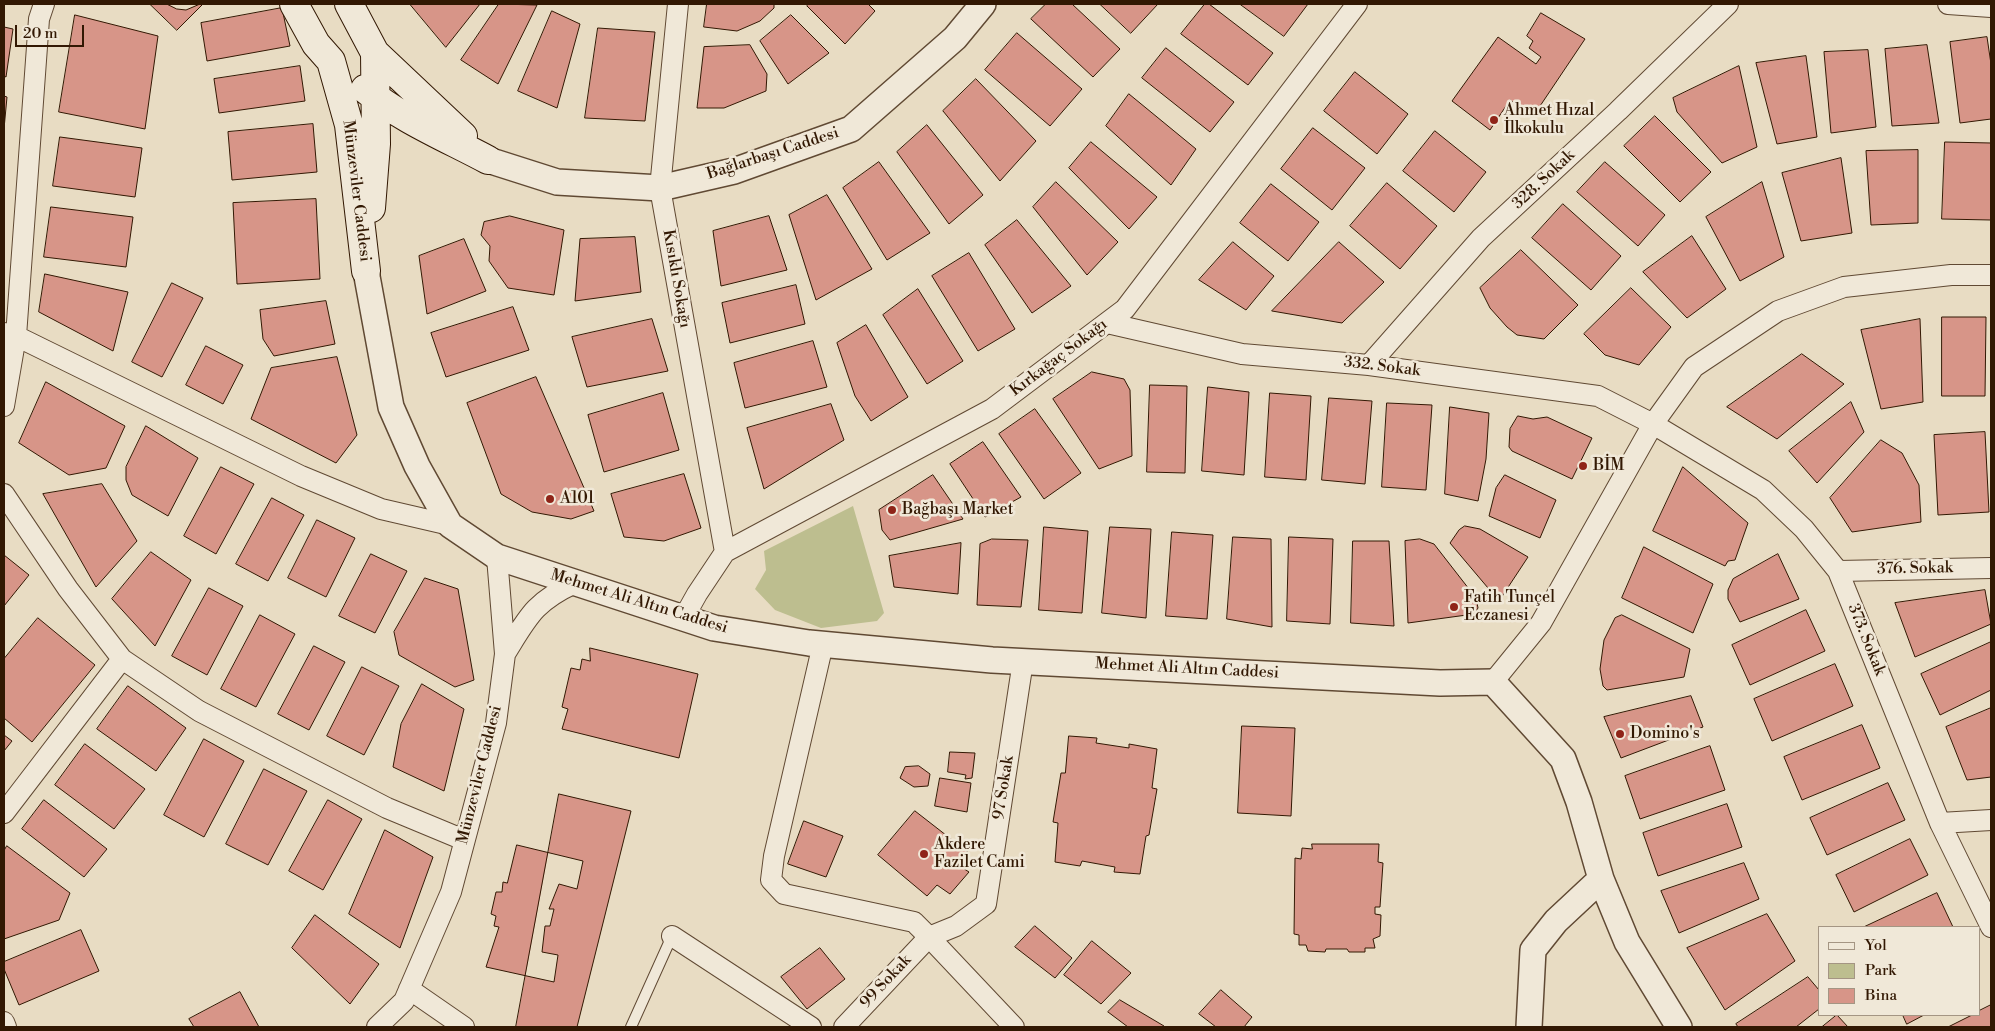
<!DOCTYPE html>
<html>
<head>
<meta charset="utf-8">
<style>
  body { margin:0 }
  #map { position:relative; width:1995px; height:1031px; overflow:hidden; background:#e8dcc3; font-family:"Libre Bodoni",serif }
  canvas { display:block }
  .frame { position:absolute; inset:0; border:5px solid #321803; pointer-events:none }
  .legend { position:absolute; left:1818px; top:926px; width:162px; height:90px; box-sizing:border-box; background:#f0e8d8; border:1px solid #a49583; margin:0; padding:6px 9px; list-style:none; font-size:15px; color:#321803 }
  .legend li { display:flex; align-items:center; gap:10px; height:25px }
  .legend b { width:25px; border:1px solid #a49583 }
  .scale { position:absolute; left:15px; top:25px; width:69px; height:22px; box-sizing:border-box; border:2px solid #321803; border-top:0; padding-left:6px; font-size:15px; line-height:18px; white-space:nowrap; color:#321803; -webkit-text-stroke:4px #f0e8d8; paint-order:stroke }
</style>
</head>
<body>
<div id="map">
<canvas width="1995" height="1031"></canvas>
<div class="frame"></div>
<ul class="legend">
<li><b style="height:6px;background:#f0e8d8"></b>Yol</li>
<li><b style="height:14px;background:#bdbe8f"></b>Park</li>
<li><b style="height:14px;background:#d79588"></b>Bina</li>
</ul>
<div class="scale">20 m</div>
</div>
<script>
const c = document.querySelector('canvas').getContext('2d');
c.lineJoin = 'round';
function fill(path, color) { c.fillStyle = color; c.fill(path, 'evenodd'); }
function strokePath(path, color, width, dash) { c.strokeStyle = color; c.lineWidth = width; c.lineCap = dash ? 'butt' : 'round'; c.setLineDash(dash || []); c.stroke(path); }
function write(font, color, halo, rows, align = 'center') {
  c.font = font + ' "Libre Bodoni",serif'; c.lineWidth = 5; c.setLineDash([]); c.textBaseline = 'middle'; c.strokeStyle = halo; c.fillStyle = color; for (const [text, x, y, turn = 0] of rows) {
    c.save(); c.translate(x, y); c.rotate((+turn || 0) * Math.PI / 180); c.textAlign = isNaN(turn) ? turn : align; if (halo) c.strokeText(text, 0, 0); c.fillText(text, 0, 0); c.restore();
  }
}
fill(new Path2D(`
  M853 506 884 613 877 621 821 628 775 610 755 589 766 570 764 551Z`), '#bdbe8f');
const building = new Path2D(`
  M150 4H203L177 30Z
  M167 4H200L186 10 177 9Z
  M410 4H480L446 47Z
  M499 4 537 5 498 84 461 60Z
  M707 4H774V8L760 21 737 31 704 27Z
  M809 4H868L875 11 845 44 807 6Z
  M1046 4H1072L1120 49 1093 77 1031 19Z
  M1100 4H1158L1131 33Z
  M1205 4H1209L1273 53 1248 85 1181 34Z
  M1240 4H1308L1284 36Z
  M282 8 290 46 207 61 201 23Z
  M552 11 580 24 557 108 518 91Z
  M1541 13 1585 39 1534 115 1510 100 1490 130 1452 101 1498 37 1536 64 1541 57 1529 48 1533 41 1527 36Z
  M75 15 158 36 145 129 59 112Z
  M791 15 829 53 788 84 760 41Z
  M4 27 13 29 6 77 4 76Z
  M598 28 655 32 645 121 585 118Z
  M1017 33 1082 89 1050 126 985 70Z
  M1987 37 1991 64V119L1960 123 1950 42Z
  M750 45 767 74 766 91 724 108H697L704 47Z
  M1927 45 1939 123 1892 126 1885 49Z
  M1166 48 1234 102 1210 132 1142 78Z
  M1868 50 1876 127 1831 133 1824 52Z
  M1806 56 1817 137 1777 144 1756 63Z
  M300 66 305 101 219 113 214 79Z
  M1739 66 1757 147 1722 163 1677 112 1673 98Z
  M1355 72 1408 114 1377 154 1324 111Z
  M976 79 1036 141 1000 181 943 111Z
  M1129 94 1196 149 1171 185 1106 126Z
  M4 96 7 97 4 129Z
  M1655 116 1711 172 1680 202 1624 146Z
  M313 124 317 172 232 180 228 132Z
  M927 125 983 195 949 224 897 152Z
  M1313 128 1365 168 1332 210 1281 169Z
  M1435 131 1486 172 1454 212 1403 171Z
  M60 137 142 148 135 197 53 186Z
  M1091 142 1157 197 1129 229 1069 168Z
  M1945 142 1991 143V220L1942 219Z
  M1918 150V223L1871 225 1866 151Z
  M1841 158 1852 233 1801 241 1782 173Z
  M879 162 930 233 887 260 843 188Z
  M1605 162 1665 215 1638 246 1577 192Z
  M1056 182 1118 242 1087 275 1033 207Z
  M1762 182 1784 257 1740 281 1706 217Z
  M1387 183 1437 226 1400 269 1350 226Z
  M1271 184 1319 222 1288 261 1240 223Z
  M827 195 872 269 816 300 789 215Z
  M316 199 320 279 237 284 233 203Z
  M1563 204 1621 256 1591 290 1532 238Z
  M51 207 133 217 126 267 44 257Z
  M510 216 564 230 554 295 508 288 489 261 490 246 481 235 484 222Z
  M769 216 787 270 721 286 713 231Z
  M1017 220 1071 286 1032 313 985 245Z
  M1692 236 1726 289 1687 318 1643 272Z
  M635 237 641 292 575 301 580 239Z
  M464 239 486 291 427 314 419 256Z
  M1233 242 1274 276 1246 310 1199 280Z
  M1339 242 1384 282 1342 323 1272 311Z
  M1521 250 1578 305 1544 339 1517 335 1507 327 1490 308 1480 288Z
  M969 253 1015 329 978 351 932 276Z
  M45 274 128 292 113 351 39 312Z
  M172 283 203 298 162 377 132 362Z
  M796 285 805 324 730 343 722 303Z
  M1631 288 1671 327 1639 365 1605 355 1584 334Z
  M918 289 963 361 927 384 883 315Z
  M326 301 335 344 274 356 263 339 260 310Z
  M513 307 529 350 446 377 431 333Z
  M1942 317H1986L1985 396H1942Z
  M652 319 668 371 587 387 572 337Z
  M1920 319 1923 402 1881 409 1861 330Z
  M866 325 908 397 871 421 855 396 837 343Z
  M813 341 827 387 745 408 734 363Z
  M206 346 243 365 223 404 186 385Z
  M1802 354 1844 384 1777 439 1727 407Z
  M337 357 357 435 336 463 251 419 271 368Z
  M1092 372 1124 379 1130 390 1132 456 1099 469 1053 399Z
  M536 377 594 511 571 519 532 512 501 494 467 403Z
  M46 382 125 426 106 468 69 475 19 443Z
  M1150 385 1187 386 1185 473 1147 472Z
  M1208 387 1249 392 1244 475 1202 471Z
  M663 393 679 450 604 472 588 415Z
  M1270 393 1311 396 1306 480 1265 477Z
  M1329 398 1372 401 1365 484 1322 480Z
  M1851 402 1864 432 1817 483 1789 451Z
  M1387 403 1432 405 1426 490 1382 487Z
  M831 404 844 440 764 489 747 428Z
  M1450 407 1489 413 1486 459 1478 501 1445 494Z
  M1035 409 1081 473 1044 499 999 434Z
  M1518 416 1533 419 1547 417 1592 438 1572 479 1512 451 1509 447 1510 429Z
  M146 426 198 458 168 516 132 495 126 480V467Z
  M1985 432 1989 512 1938 515 1934 435Z
  M1881 440 1902 453 1919 485 1921 522 1852 532 1830 498Z
  M983 442 1021 497 985 517 950 464Z
  M221 467 254 484 216 554 184 536Z
  M1683 467 1748 523 1735 560 1728 561 1725 566 1653 531Z
  M684 474 701 528 664 541 624 537 611 494Z
  M933 475 963 519 890 540 882 530 879 510Z
  M1505 475 1556 500 1540 538 1489 516 1496 488Z
  M102 484 137 541 96 587 43 494Z
  M272 498 304 515 268 581 236 564Z
  M317 520 355 538 326 597 288 578Z
  M1465 526 1480 529 1528 557 1499 601 1450 543 1459 530Z
  M1044 527 1088 531 1082 613 1039 610Z
  M1110 527 1151 529 1146 618 1102 613Z
  M1172 532 1213 535 1207 619 1166 616Z
  M1233 537 1271 539 1272 627 1227 619Z
  M1289 537 1333 539 1330 624 1287 621Z
  M992 539 1028 540 1021 607 977 605 980 544Z
  M1420 539 1434 544 1476 598 1478 608 1474 614 1408 623 1405 541Z
  M1353 541H1389L1394 626 1351 623Z
  M961 543 958 594 894 587 889 556Z
  M1644 547 1713 584 1693 633 1622 598Z
  M151 552 191 580 155 646 112 599Z
  M371 554 407 571 375 633 339 616Z
  M1778 554 1799 599 1740 622 1728 599V590L1733 579Z
  M4 555 29 575 4 606Z
  M425 578 458 589 474 680 455 687 399 655 394 632Z
  M209 588 243 606 207 675 172 656Z
  M1985 590 1991 624 1915 657 1895 603Z
  M1806 610 1825 651 1750 685 1732 645Z
  M260 615 295 634 256 707 221 689Z
  M1622 615 1690 649 1684 677 1607 690 1603 686 1600 669 1604 640 1615 618Z
  M38 618 95 665 32 742 4 718V659Z
  M1991 642V690L1940 715 1921 674Z
  M314 646 345 662 309 730 278 714Z
  M590 648 698 674 679 758 562 729 568 709 562 707 571 668 580 670 582 659 590 661Z
  M1835 664 1853 706 1772 741 1754 699Z
  M362 667 399 686 364 755 327 736Z
  M422 684 464 709 444 791 393 767 401 724Z
  M128 686 186 728 156 771 97 729Z
  M1691 696 1703 727 1621 758 1604 717Z
  M1991 708V777L1967 780 1946 727Z
  M1862 725 1880 768 1802 800 1784 757Z
  M1242 726 1295 728 1291 816 1238 813Z
  M4 735 12 741 4 751Z
  M1069 736 1097 738 1096 743 1129 748V744L1157 749 1152 788 1157 789 1149 835 1146 836 1140 874 1114 872 1115 867 1082 861 1080 866 1055 862 1058 823 1053 822 1061 773H1065Z
  M204 739 244 761 204 837 164 815Z
  M85 744 145 789 114 829 55 785Z
  M1710 746 1725 790 1640 819 1625 776Z
  M950 752 975 753 972 778 965 779 966 775 948 772Z
  M919 766 930 774 928 786 914 787 900 778 905 767Z
  M264 769 307 791 268 865 226 844Z
  M940 778 971 783 967 812 935 806Z
  M1888 783 1905 820 1827 855 1810 818Z
  M559 794 631 811 577 1027H516Z
  M44 800 107 849 84 877 22 829Z
  M328 800 362 819 323 890 289 871Z
  M1727 804 1742 847 1658 876 1643 833Z
  M915 811 969 853 958 865 969 872 950 894 937 885 927 896 878 855Z
  M804 821 843 836 826 877 788 864Z
  M385 830 433 857 400 948 349 914Z
  M1910 839 1928 875 1854 912 1836 875Z
  M1312 844H1379L1378 862 1383 863 1380 907H1375V914L1381 915 1380 936 1373 939 1375 948H1365V952H1349L1347 949H1326L1325 952 1308 951 1306 945H1299V935L1294 934 1295 858 1301 859 1302 848 1312 849Z
  M517 845 583 861 577 889 559 884 549 909H554L550 926H545L542 952 558 955 554 982 486 967 499 927 494 926 496 916 491 914 496 892H502L503 882 507 883Z
  M7 846 70 893 59 920 4 939V851Z
  M1744 863 1759 899 1679 933 1661 891Z
  M1937 893 1953 927H1864Z
  M1767 914 1795 961 1725 1010 1687 948Z
  M315 915 379 964 350 1004 292 948Z
  M1035 926 1072 958 1055 978 1015 947Z
  M81 930 99 971 19 1005 4 969V962Z
  M1092 941 1131 973 1101 1004 1064 975Z
  M820 948 845 979 807 1009 781 977Z
  M1808 977 1819 990V1009L1796 1027H1738L1736 1024Z
  M1221 990 1252 1017 1244 1027H1216L1199 1014Z
  M240 992 259 1027H194L189 1019Z
  M1120 1000 1164 1026V1027H1128L1108 1012Z
  M1991 1005V1027H1948L1972 1015H1979V1011Z
  M1837 1015 1848 1027H1822Z
  M1903 1015H1924L1907 1024Z`);
fill(building, '#d79588');
strokePath(building, '#321803', 1);
const service = new Path2D(`
  M631 1027 672 936`);
const minor = new Path2D(`
  M678 4 660 188 725 552
  M1948 4 1991 7
  M1107 323 1242 354 1369 365 1598 396 1653 424 1763 490 1804 529 1838 571 1940 823 1991 927
  M4 333 16 336 301 476 381 509 450 525
  M1369 365 1481 238 1618 111 1728 4
  M4 406 16 336 39 19 44 4
  M4 494 68 589 122 659 199 711 387 808 464 840
  M1838 571 1991 568
  M683 619 697 594 725 552 992 409 1125 309 1357 4
  M823 644 774 856 771 880 784 894 914 922 929 937 844 1027
  M505 654C528 617 534 602 575 583
  M1493 682 1541 623 1653 424 1694 367 1778 311 1844 287 1951 275H1991
  M4 813 122 659
  M1940 823 1991 820
  M672 936 811 1027
  M409 989 464 1027
  M4 1022 6 1027
  M377 1027 404 1001 451 892 496 723 505 654 497 557
  M1014 1027 929 937 956 926 986 904 1023 661`);
const tertiary = new Path2D(`
  M488 160 557 182 660 188 734 171 851 129 955 38 983 4
  M366 271 391 407 417 466 450 525 497 557 714 628 809 643 992 660 1440 683 1493 682 1563 759 1579 802 1601 879 1627 942 1679 1027
  M1529 1027 1533 950 1556 921 1601 879`);
const secondary = new Path2D(`
  M294 4 316 44 331 61 349 125 366 271
  M349 4 375 53 376 144 371 208
  M375 53 463 136
  M365 89C401 119 447 138 488 160`);
strokePath(service, '#604933', 12);
strokePath(minor, '#604933', 22);
strokePath(tertiary, '#604933', 28);
strokePath(secondary, '#321803', 30);
strokePath(service, '#f0e8d8', 10);
strokePath(minor, '#f0e8d8', 20);
strokePath(tertiary, '#f0e8d8', 25);
strokePath(secondary, '#f0e8d8', 28);
for (const [x, y, r, color] of [
  [1494,120,5,"#8f2418"],
  [1583,466,5,"#8f2418"],
  [550,499,5,"#8f2418"],
  [892,510,5,"#8f2418"],
  [1454,607,5,"#8f2418"],
  [1620,734,5,"#8f2418"],
  [924,854,5,"#8f2418"]
]) { const dot = new Path2D(); dot.arc(x, y, r, 0, 2 * Math.PI); c.fillStyle = color; c.fill(dot); strokePath(dot, '#f0e8d8', 2); }
write('16px', '#321803', '#f0e8d8', [
  ["Ahmet Hızal",1504,111],
  ["İlkokulu",1504,129],
  ["BİM",1593,466],
  ["A101",560,499],
  ["Bağbaşı Market",902,510],
  ["Fatih Tunçel",1464,598],
  ["Eczanesi",1464,616],
  ["Domino's",1630,734],
  ["Akdere",934,845],
  ["Fazilet Cami",934,863]
], 'left');
write('16px', '#321803', '#f0e8d8', [
  ["Bağlarbaşı Caddesi",773,154,-18],
  ["328. Sokak",1544,180,-43],
  ["Münzeviler Caddesi",356,191,83],
  ["Kısıklı Sokağı",676,279,80],
  ["Kırkağaç Sokağı",1059,358,-37],
  ["332. Sokak",1382,367,7],
  ["376. Sokak",1915,569,-1],
  ["Mehmet Ali Altın Caddesi",639,602,17],
  ["373. Sokak",1866,640,68],
  ["Mehmet Ali Altın Caddesi",1187,669,3],
  ["Münzeviler Caddesi",480,775,-76],
  ["97 Sokak",1004,788,-81],
  ["99 Sokak",886,982,-47]
]);
</script>
</body>
</html>
